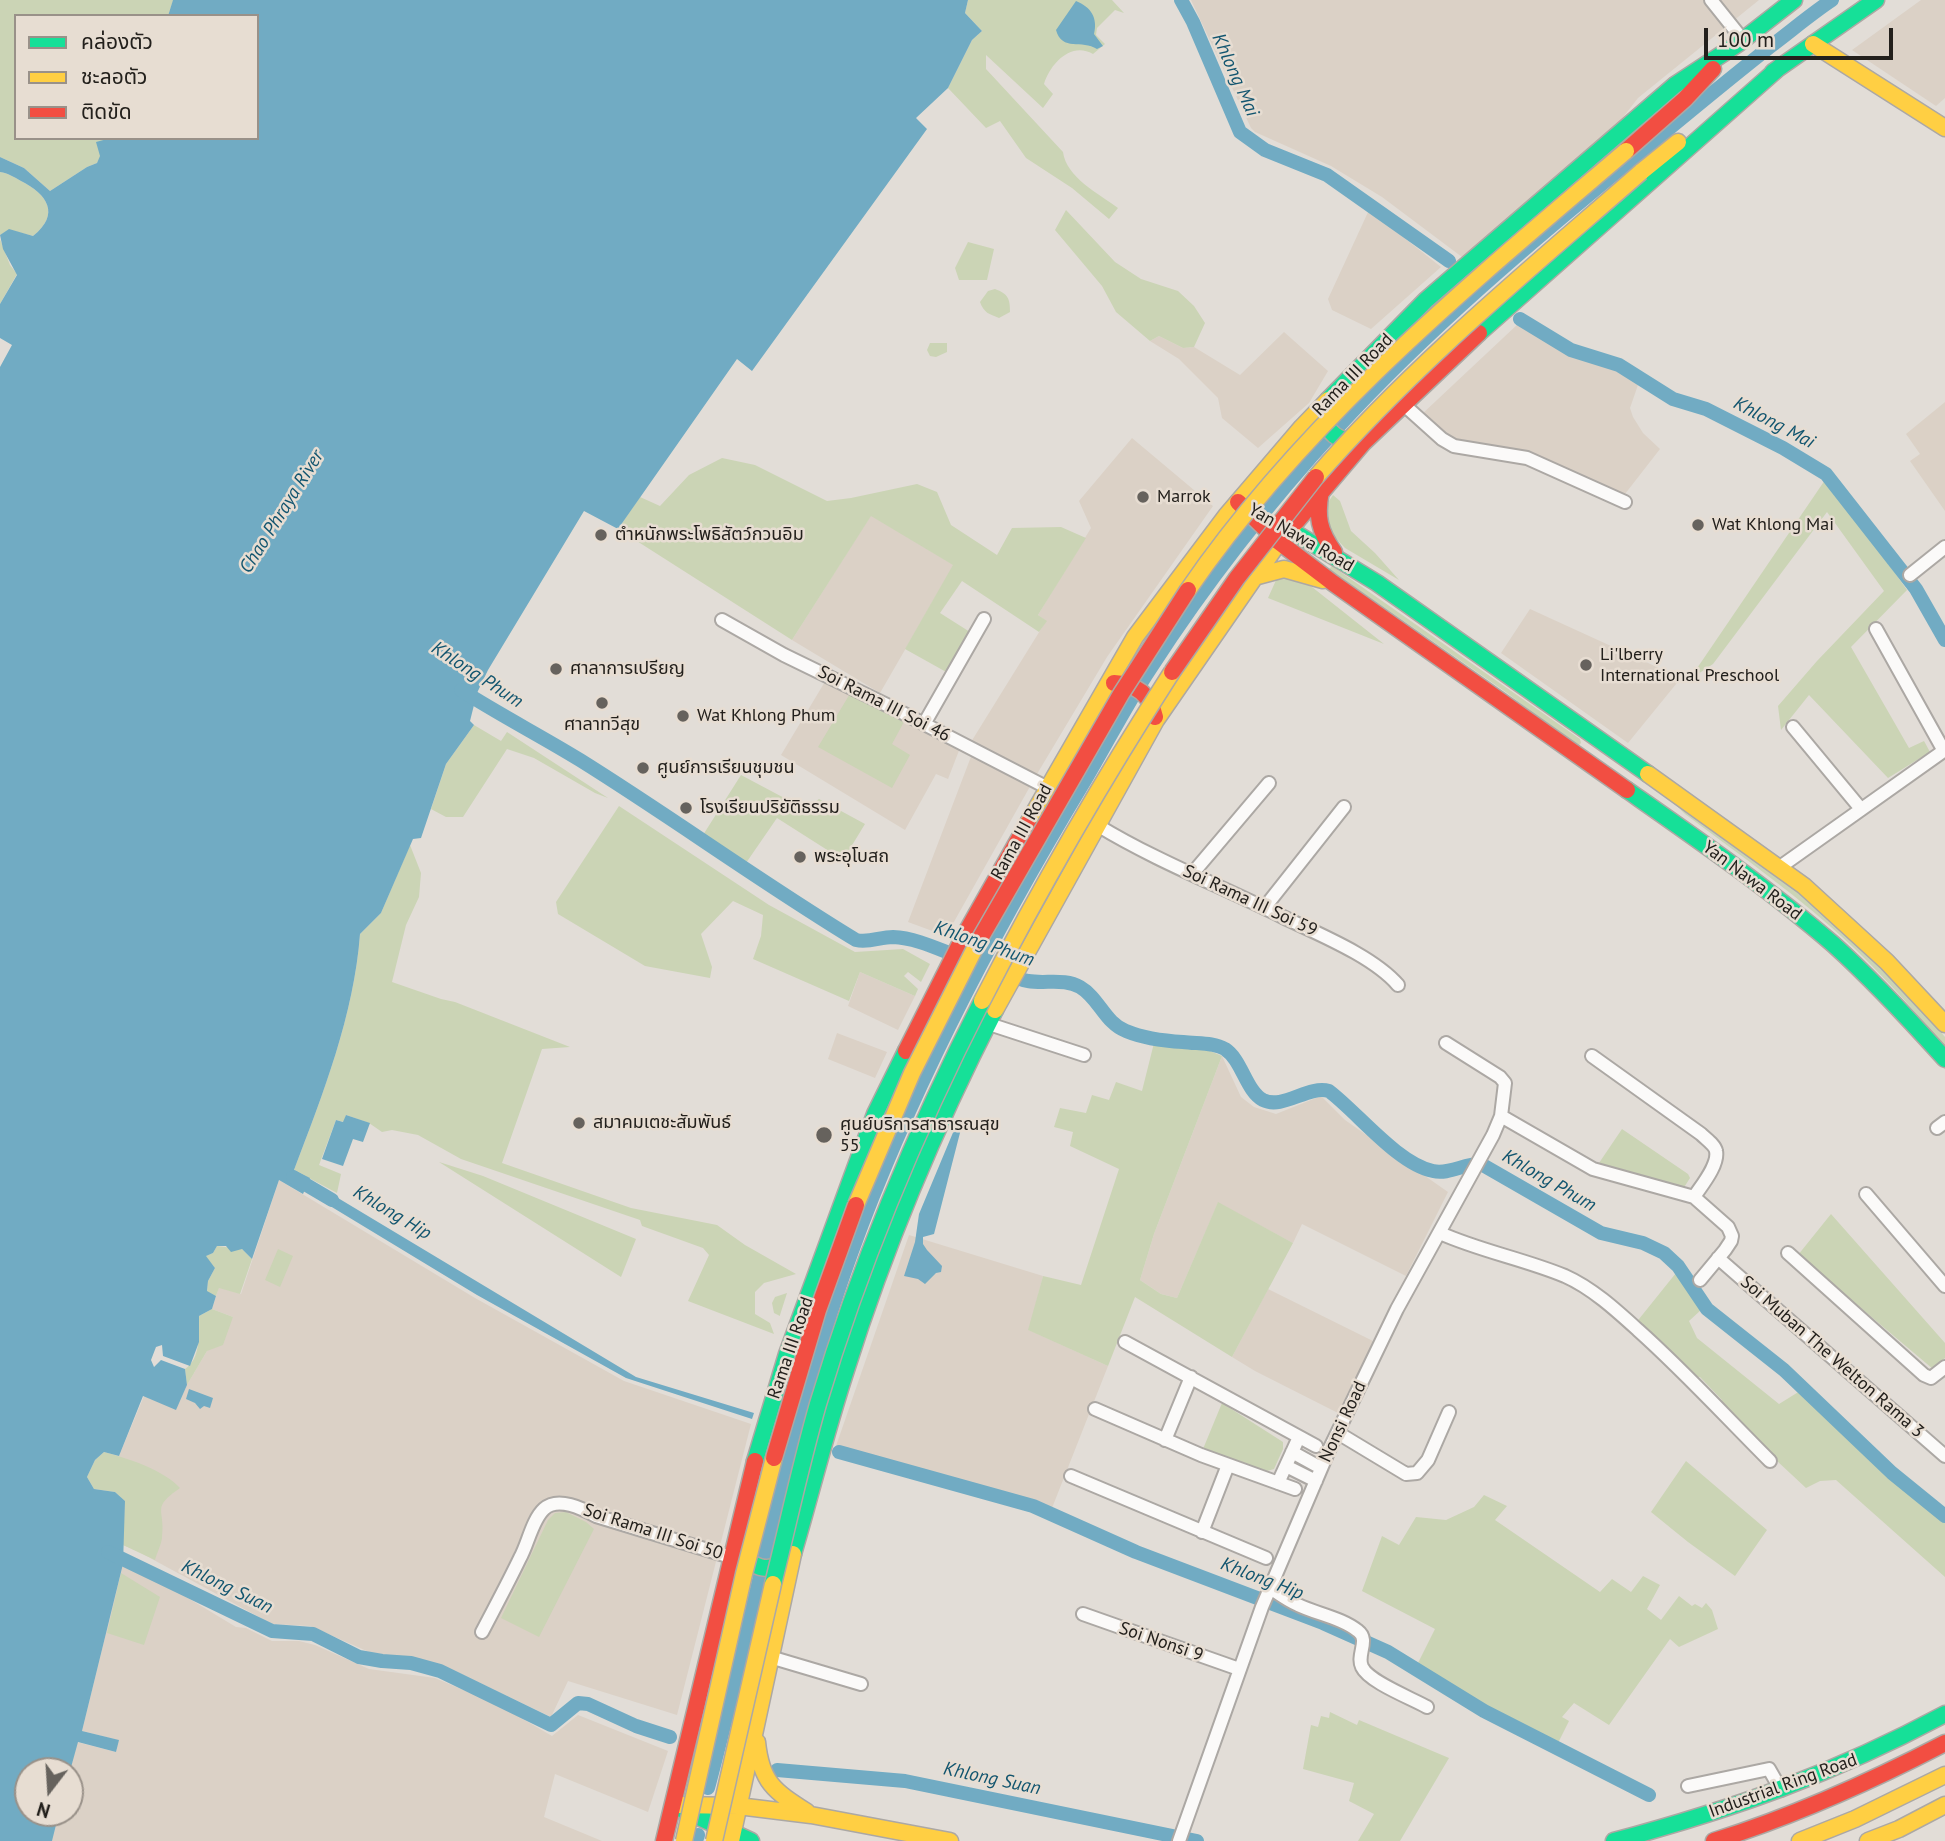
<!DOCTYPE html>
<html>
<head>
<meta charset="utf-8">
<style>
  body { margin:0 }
  #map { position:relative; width:1945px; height:1841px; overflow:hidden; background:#e2ddd7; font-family:"PT Sans","Noto Sans Thai",sans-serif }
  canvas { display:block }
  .legend { position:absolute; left:14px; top:14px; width:245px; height:126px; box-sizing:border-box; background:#e7ddd2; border:2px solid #999189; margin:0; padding:9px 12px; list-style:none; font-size:21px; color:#23201c }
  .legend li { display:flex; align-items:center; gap:14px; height:35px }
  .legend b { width:35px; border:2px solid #999189 }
  .north { position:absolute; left:14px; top:1757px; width:70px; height:70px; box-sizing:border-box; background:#e7ddd2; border:2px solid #999189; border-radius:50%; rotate:197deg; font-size:19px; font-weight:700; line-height:28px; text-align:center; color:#23201c }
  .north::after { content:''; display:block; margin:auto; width:24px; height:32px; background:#66625d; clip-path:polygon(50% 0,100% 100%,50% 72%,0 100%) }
  .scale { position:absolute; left:1704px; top:28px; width:189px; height:32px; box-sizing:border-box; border:4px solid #23201c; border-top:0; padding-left:9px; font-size:21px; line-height:24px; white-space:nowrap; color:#23201c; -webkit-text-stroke:5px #e7ddd2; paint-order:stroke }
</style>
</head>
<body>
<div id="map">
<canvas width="1945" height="1841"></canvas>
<ul class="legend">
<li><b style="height:9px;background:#16e098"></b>คล่องตัว</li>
<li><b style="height:9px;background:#ffcf43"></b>ชะลอตัว</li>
<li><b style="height:9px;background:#f24e42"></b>ติดขัด</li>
</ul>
<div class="north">N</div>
<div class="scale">100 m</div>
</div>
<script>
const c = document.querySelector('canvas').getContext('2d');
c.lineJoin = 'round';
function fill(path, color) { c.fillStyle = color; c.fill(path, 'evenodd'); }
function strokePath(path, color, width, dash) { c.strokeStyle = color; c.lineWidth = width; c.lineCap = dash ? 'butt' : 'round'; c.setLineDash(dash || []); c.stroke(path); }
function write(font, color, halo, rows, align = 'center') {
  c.font = font + ' "PT Sans","Noto Sans Thai",sans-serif'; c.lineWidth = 5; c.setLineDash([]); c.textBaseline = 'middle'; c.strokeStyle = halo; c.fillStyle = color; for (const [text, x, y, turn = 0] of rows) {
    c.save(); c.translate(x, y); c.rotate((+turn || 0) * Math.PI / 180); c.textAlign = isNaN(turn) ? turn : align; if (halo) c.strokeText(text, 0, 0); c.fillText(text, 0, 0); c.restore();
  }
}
fill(new Path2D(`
  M1191 0H1759L1638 98 1617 125 1462 257 1382 197 1331 166 1255 132 1251 128Z
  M1921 0H1945V98L1936 106 1852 50Z
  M1369 210 1441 267 1371 329 1332 310 1328 299Z
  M1519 323 1575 355 1593 358 1610 364 1639 382 1630 408 1633 417 1643 433 1660 449 1625 494 1602 486 1523 451 1458 442 1444 436 1421 415Z
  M1284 332 1328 371 1309 403 1258 448 1222 418 1218 398 1179 359 1150 341 1159 336 1183 348 1194 347 1240 375Z
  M1945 402V511L1910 461 1920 454 1906 434Z
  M1132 438 1213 506 1107 657 1037 774 946 936 908 922 972 754 971 742 1046 621 1038 615 1091 528 1079 501Z
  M871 515 954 565 880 693 792 640Z
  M1530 609 1681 678 1628 743 1501 653Z
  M826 680 960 748 948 779 936 774 905 830 781 755Z
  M860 972 915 996 898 1030 848 1006Z
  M837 1033 887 1052 875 1078 828 1059Z
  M1222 1056 1241 1097 1254 1107 1276 1114 1321 1096 1345 1120 1448 1192 1406 1276 1302 1224 1293 1243 1218 1203 1177 1298 1161 1294 1140 1280 1154 1234Z
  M279 1180 475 1298 624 1381 751 1424 677 1715 568 1681 551 1717 457 1672 418 1659 378 1656 310 1626 272 1624 139 1552 123 1545 119 1456 144 1396 176 1409 187 1385 207 1351 233 1317 212 1309 219 1287 241 1294Z
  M909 1235 1043 1276 1029 1330 1108 1366 1052 1508 836 1446Z
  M1268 1289 1373 1341 1340 1414 1255 1371 1232 1357Z
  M123 1564 183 1595 236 1627 246 1628 272 1641H299L315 1645 369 1669 435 1678 499 1705 552 1736 578 1715 668 1751 648 1812 555 1774 544 1817 602 1841H52L59 1813H70V1771L77 1742 116 1752 118 1740 82 1731Z`), '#dbd1c6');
fill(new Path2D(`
  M0 0H175L173 1 168 16H16V138H111L97 163 87 167 50 191 24 168 0 157Z
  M968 0H1112L1124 13 1115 10 1097 28 1096 35 1105 44 1093 54C1071 41 1050 64 1044 84L1053 94 1043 108 986 55V69L1063 152C1066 177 1099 194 1118 208L1109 219 1072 188 1026 158 1000 121 986 128 948 88 972 40 982 31 965 13Z
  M0 172C8 173 14 177 21 181 47 194 61 214 33 236L9 230 0 235Z
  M1066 210 1115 262 1141 279 1178 291 1194 306 1205 323 1194 347 1183 348 1159 336 1150 341 1116 312 1102 286 1055 230Z
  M0 239 10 265 17 274 0 304Z
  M968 242 994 249 987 280H959L955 268Z
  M995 289C1008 294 1010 298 1010 312L999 318C989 314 984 313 980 302L988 291Z
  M930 343H947V352L936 357 930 356 927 350Z
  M722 458 755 465 827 501 851 498 917 484 937 492 951 525 997 555 1012 528 1061 527 1086 538 1038 615 1047 621 1039 632 962 581 940 613 970 632 948 673 905 649 953 565 871 516 792 640 618 529 640 497 660 506 689 475Z
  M1825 480 1836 490 1907 590 1851 647 1909 748 1924 741 1930 752 1888 778 1809 695 1781 730 1778 706 1817 661 1884 591 1827 512 1713 664 1689 680Z
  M1333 495 1340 501 1351 531 1375 553 1399 580 1345 548 1328 530 1325 507Z
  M1332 566 1580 739 1581 743 1577 747 1507 693 1329 569Z
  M1293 576 1312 587 1384 644 1268 598 1277 578Z
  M851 692 905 720 892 744 910 755 892 788 818 747Z
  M474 725 501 741 507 732 608 798 595 793 534 758 507 749 463 817H446L431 809 446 764Z
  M741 775 805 809 819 799 865 824 843 860 777 818 746 863 703 835Z
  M1672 801C1735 846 1800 889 1857 941 1889 971 1917 1004 1945 1037V1047C1916 1012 1886 979 1854 948 1802 898 1742 857 1685 814Z
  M619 806 769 905 855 952 903 949 930 964 921 982 908 972 904 976 918 989 915 996 860 972 849 1001 753 959 761 936 763 915 733 901 701 934 712 967 710 978 645 966 558 914 556 902Z
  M410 845 421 873 419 897 406 925 392 982 441 999 455 1002 570 1047 542 1049 502 1163 631 1208 717 1225 745 1245 796 1274 764 1283 755 1292V1314L770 1323 774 1334 688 1301 709 1255 703 1248 642 1226 640 1220 461 1159 418 1135 392 1130 382 1132 369 1123 346 1115 344 1122 336 1120 319 1165 341 1174 337 1193 294 1170C323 1094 354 1015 360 934L381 913Z
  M1154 1043 1210 1051 1222 1056 1154 1234 1140 1280 1161 1294 1177 1298 1218 1202 1293 1243 1232 1357 1135 1297 1108 1366 1028 1330 1043 1276 1081 1285 1119 1169 1070 1146 1073 1132 1054 1127 1060 1108 1086 1113 1092 1095 1109 1100 1116 1082 1142 1091Z
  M1622 1129 1688 1174 1690 1178 1683 1189 1602 1167 1599 1163Z
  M439 1162 483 1176 636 1239 621 1277Z
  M1831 1214 1945 1343V1358L1933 1369 1798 1255Z
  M217 1246 242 1249 252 1259 240 1294 219 1288 216 1296 207 1292 208 1281 215 1268 205 1256 213 1253Z
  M278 1249 293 1256 280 1287 265 1280Z
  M1676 1273 1701 1310 1689 1321 1697 1338 1779 1404 1800 1391 1887 1476 1945 1521V1577L1836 1480 1820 1481 1806 1488 1717 1405 1722 1400 1700 1377H1693L1635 1324Z
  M787 1293 780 1315V1316L774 1313 772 1303 775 1297Z
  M212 1309 233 1317 223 1345 207 1351 187 1385 185 1369C201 1359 199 1333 199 1316Z
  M1222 1403 1283 1442V1449L1274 1469 1267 1471 1203 1449Z
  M104 1452C127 1458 164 1470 180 1488 150 1509 166 1508 162 1538 161 1545 157 1553 155 1560L123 1545 125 1501 115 1492 94 1489 87 1477 95 1460Z
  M1686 1461 1767 1530 1735 1576 1688 1542 1651 1512Z
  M1484 1495 1507 1506 1495 1520 1600 1592 1612 1579 1631 1592 1643 1576 1660 1585 1647 1609 1661 1620 1679 1596 1692 1606 1695 1604 1702 1608 1706 1603 1712 1610 1718 1629 1679 1647 1670 1639 1609 1725 1574 1703 1562 1717 1569 1721 1558 1743 1489 1710 1417 1665 1435 1629 1362 1591 1382 1536 1399 1545 1416 1517 1446 1520 1474 1507Z
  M566 1512 586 1522 594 1529 539 1637 501 1618 548 1520 555 1513Z
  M121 1573 160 1597 144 1645 107 1633Z
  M1330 1712 1357 1725 1359 1720 1449 1758 1400 1841H1358L1374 1814 1349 1801 1354 1783 1303 1769 1311 1725 1318 1727 1321 1716 1329 1718Z`), '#cbd4b5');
fill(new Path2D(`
  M173 0H968L965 13 982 31 972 40 948 88 916 118 927 129 752 371 737 359 618 529 584 511 488 670 477 693 470 721 474 725 446 764 421 838 413 839 381 913 360 934C354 1015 323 1094 294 1170L310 1178 303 1194 279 1180 252 1259 242 1249 231 1252 226 1246H217L213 1253 206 1256 215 1268 208 1281 207 1291 216 1296 212 1309 199 1316V1342L190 1366 163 1356 162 1345 156 1347 151 1360 154 1367 161 1360 185 1369 187 1385 176 1410 143 1396 119 1456 104 1452 95 1460 87 1477 94 1489 115 1492 125 1501 123 1564 82 1731 119 1740 116 1752 78 1742 70 1771H28V1813H59L52 1841H0V367L12 345 0 338V304L17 275 3 249 0 235 9 229 33 236C61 214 47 194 21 181 14 177 8 173 0 172V157L24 168 50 191 87 167 97 163 100 156 96 142 111 138H257V16H168Z
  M1076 1C1091 7 1098 18 1094 34L1103 46 1097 49C1082 39 1062 52 1056 30Z
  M346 1115 370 1123 363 1142 353 1139 343 1166 322 1159 336 1120 343 1122Z
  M957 1123 962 1125 934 1234 923 1237V1244L927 1250 942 1266 941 1272 936 1273 925 1284 918 1279 904 1276 915 1242 919 1214Z
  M318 1186 636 1377 754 1413 752 1419 626 1378 477 1295 312 1195Z
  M189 1389 213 1398 210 1408 204 1406 200 1409 195 1403 186 1399Z`), '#71abc3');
strokePath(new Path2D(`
  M1181 0 1193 22 1240 132 1265 150 1327 175 1449 261
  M1520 319 1571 350 1619 365 1673 399 1706 409 1783 448 1826 474 1916 589 1945 640
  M461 690C500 715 541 736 580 760 673 818 762 883 856 940 869 943 880 937 893 937 917 938 940 950 962 958
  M1008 974C1014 977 1021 980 1028 981 1045 984 1065 978 1080 987 1099 998 1105 1023 1126 1031 1143 1038 1165 1041 1183 1042 1197 1044 1213 1042 1225 1049 1242 1060 1246 1091 1263 1100 1283 1110 1308 1085 1329 1091 1358 1113 1398 1164 1433 1171 1449 1175 1465 1163 1481 1164L1601 1233 1643 1243 1664 1253 1678 1266 1707 1309 1784 1370 1892 1473 1945 1516
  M293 1177 332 1200
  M839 1452 1033 1506 1136 1552 1323 1623 1388 1652 1484 1711 1649 1795
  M108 1552 272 1631 313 1634 359 1657 382 1661 411 1663 440 1671 551 1725 578 1703 588 1704 636 1726 670 1737
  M777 1770 905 1781 1197 1841
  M708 1788C756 1609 788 1426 852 1251 912 1087 994 931 1084 782 1106 745 1126 705 1150 669 1205 584 1268 503 1337 428 1428 329 1532 241 1636 156 1681 119 1725 82 1771 46 1791 31 1811 14 1832 0
  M696 1841 698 1835`), '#71abc3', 14);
const street = new Path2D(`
  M1711 0 1743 40
  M1403 404 1442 439 1454 446 1527 458 1625 502
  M1910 575 1945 547
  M722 620 784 655 897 710 1046 787
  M1876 629 1944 751
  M924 724 984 619
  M1793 727 1861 809
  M1097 825C1156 861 1221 886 1283 917 1318 934 1373 956 1398 985
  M1780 867 1945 750
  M1192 874 1269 783
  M1265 907 1344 807
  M989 1024 1084 1055
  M1592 1056 1701 1134C1706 1139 1715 1145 1716 1151 1719 1165 1701 1186 1694 1197
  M1501 1116 1593 1169 1694 1197 1728 1227 1732 1236 1731 1241 1725 1250 1700 1280
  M1937 1128 1945 1122
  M1866 1194 1945 1286
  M1440 1233C1480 1251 1524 1259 1565 1276 1592 1288 1616 1310 1638 1330 1684 1371 1726 1417 1770 1461
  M1788 1253 1924 1375 1931 1378 1945 1367
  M1718 1258 1945 1456
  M1125 1342 1316 1446
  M1095 1409 1201 1455 1295 1489
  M1338 1433 1406 1474 1417 1473 1428 1460 1449 1412
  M1165 1440 1191 1377
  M1292 1452 1321 1468
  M1286 1466 1316 1481
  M1071 1476 1266 1558
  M1278 1483 1299 1437
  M1202 1532 1228 1465
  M1270 1588C1279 1594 1288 1601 1298 1605 1317 1614 1342 1618 1358 1631 1370 1640 1356 1655 1362 1667 1369 1682 1411 1698 1427 1707
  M1083 1614 1239 1669
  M482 1632C495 1607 508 1583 520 1558 528 1544 532 1520 544 1509 558 1496 583 1509 596 1516L734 1558
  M770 1657 861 1684
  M1688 1786 1769 1769 1781 1790
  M1179 1841 1262 1607 1329 1450 1397 1309 1493 1135 1501 1116 1505 1083 1500 1077 1446 1043`);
const fast = new Path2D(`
  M1773 72 1876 0
  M1479 333 1782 65
  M1328 400 1426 300 1675 85 1739 43 1794 0
  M1322 410C1326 434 1338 442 1362 443
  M1279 523 1377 583 1648 774
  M1627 790C1697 839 1768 888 1833 944 1873 980 1909 1019 1945 1059
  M755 1461 787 1354 875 1114 906 1051
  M737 1550C753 1568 766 1574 788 1561
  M793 1554C811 1493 826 1431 846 1370 885 1246 936 1125 995 1010
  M679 1808 751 1841
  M1614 1841C1734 1809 1835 1773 1945 1714`);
const slow = new Path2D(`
  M1813 44 1945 128
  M1641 172 1678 142
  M1254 577 1284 569 1323 580
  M1648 774 1804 886 1887 962 1945 1024
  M1028 823 1135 637 1226 516 1302 427 1328 400
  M995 1010 1156 720 1279 542 1296 522
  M757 1742C761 1782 774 1791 807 1812
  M677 1805 738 1806 811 1815 950 1841
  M731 1841 793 1554
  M1800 1841 1855 1819 1945 1775
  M1868 1841 1899 1829 1945 1805`);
const jam = new Path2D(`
  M1626 151 1685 99 1713 69
  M1321 491C1316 516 1319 531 1334 552
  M1238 502 1279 542 1333 583 1627 790
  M1296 522 1363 443 1479 333
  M1114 683C1137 684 1150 694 1155 717
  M906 1051 963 938 1028 823
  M664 1841 755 1461
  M1714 1841C1794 1816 1870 1782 1945 1743`);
strokePath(street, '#aca8a4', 16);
strokePath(fast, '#aca8a4', 19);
strokePath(slow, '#aca8a4', 19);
strokePath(jam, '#aca8a4', 19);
strokePath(street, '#fbfaf9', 12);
strokePath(fast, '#16e098', 16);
strokePath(slow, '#ffcf43', 16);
strokePath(jam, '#f24e42', 16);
const fastBridge = new Path2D(`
  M773 1584C788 1524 801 1463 818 1404 860 1265 916 1130 982 1001`);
const slowBridge = new Path2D(`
  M1316 477C1414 364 1529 270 1641 172
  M1188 590C1306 418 1469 285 1626 151
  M982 1001C1040 888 1103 779 1172 672
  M856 1205 912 1073 978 942
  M684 1841 744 1574 774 1458
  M714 1841 773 1584`);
const jamBridge = new Path2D(`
  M1172 672 1237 578 1316 477
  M978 942 1121 694 1188 590
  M774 1458 818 1310 856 1205`);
strokePath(fastBridge, '#aca8a4', 19, []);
strokePath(slowBridge, '#aca8a4', 19, []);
strokePath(jamBridge, '#aca8a4', 19, []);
strokePath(fastBridge, '#16e098', 16);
strokePath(slowBridge, '#ffcf43', 16);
strokePath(jamBridge, '#f24e42', 16);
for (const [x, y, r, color] of [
  [1143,497,7,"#66625d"],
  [1698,525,7,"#66625d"],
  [601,535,7,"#66625d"],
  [1586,665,7,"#66625d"],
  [556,669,7,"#66625d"],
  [602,703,7,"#66625d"],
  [683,716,7,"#66625d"],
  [643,768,7,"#66625d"],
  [686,808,7,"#66625d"],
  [800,857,7,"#66625d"],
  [579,1123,7,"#66625d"],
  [824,1135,9,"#66625d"]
]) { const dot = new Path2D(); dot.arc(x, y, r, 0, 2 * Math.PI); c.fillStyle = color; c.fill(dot); strokePath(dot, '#e7ddd2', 2.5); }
write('18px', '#23201c', '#e7ddd2', [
  ["Rama III Road",1353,375,-46],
  ["Yan Nawa Road",1301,538,30],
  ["Soi Rama III Soi 46",884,704,27],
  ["Rama III Road",1022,832,-61],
  ["Yan Nawa Road",1752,881,37],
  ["Soi Rama III Soi 59",1250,901,25],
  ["Rama III Road",791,1348,-71],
  ["Soi Muban The Welton Rama 3",1832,1357,41],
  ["Nonsi Road",1343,1422,-65],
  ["Soi Rama III Soi 50",653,1532,18],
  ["Soi Nonsi 9",1161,1642,19],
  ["Industrial Ring Road",1783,1786,-20]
]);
write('18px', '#23201c', '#e7ddd2', [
  ["Marrok",1157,497],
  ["Wat Khlong Mai",1712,525],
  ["ตำหนักพระโพธิสัตว์กวนอิม",615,535],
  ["Li'lberry",1600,655],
  ["International Preschool",1600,676],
  ["ศาลาการเปรียญ",570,669],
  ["Wat Khlong Phum",697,716],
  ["ศาลาทวีสุข",602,725,"center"],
  ["ศูนย์การเรียนชุมชน",657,768],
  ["โรงเรียนปริยัติธรรม",700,808],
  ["พระอุโบสถ",814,857],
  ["สมาคมเตชะสัมพันธ์",593,1123],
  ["ศูนย์บริการสาธารณสุข",840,1125],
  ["55",840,1146]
], 'left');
write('italic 19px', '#12556f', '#e7ddd2', [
  ["Khlong Mai",1235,75,66],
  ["Khlong Mai",1774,423,28],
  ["Chao Phraya River",282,512,-58],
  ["Khlong Phum",477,675,33],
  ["Khlong Phum",984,944,19],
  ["Khlong Phum",1549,1181,30],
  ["Khlong Hip",392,1213,31],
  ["Khlong Hip",1262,1579,21],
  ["Khlong Suan",227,1587,26],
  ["Khlong Suan",992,1779,12]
]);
</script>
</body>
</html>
